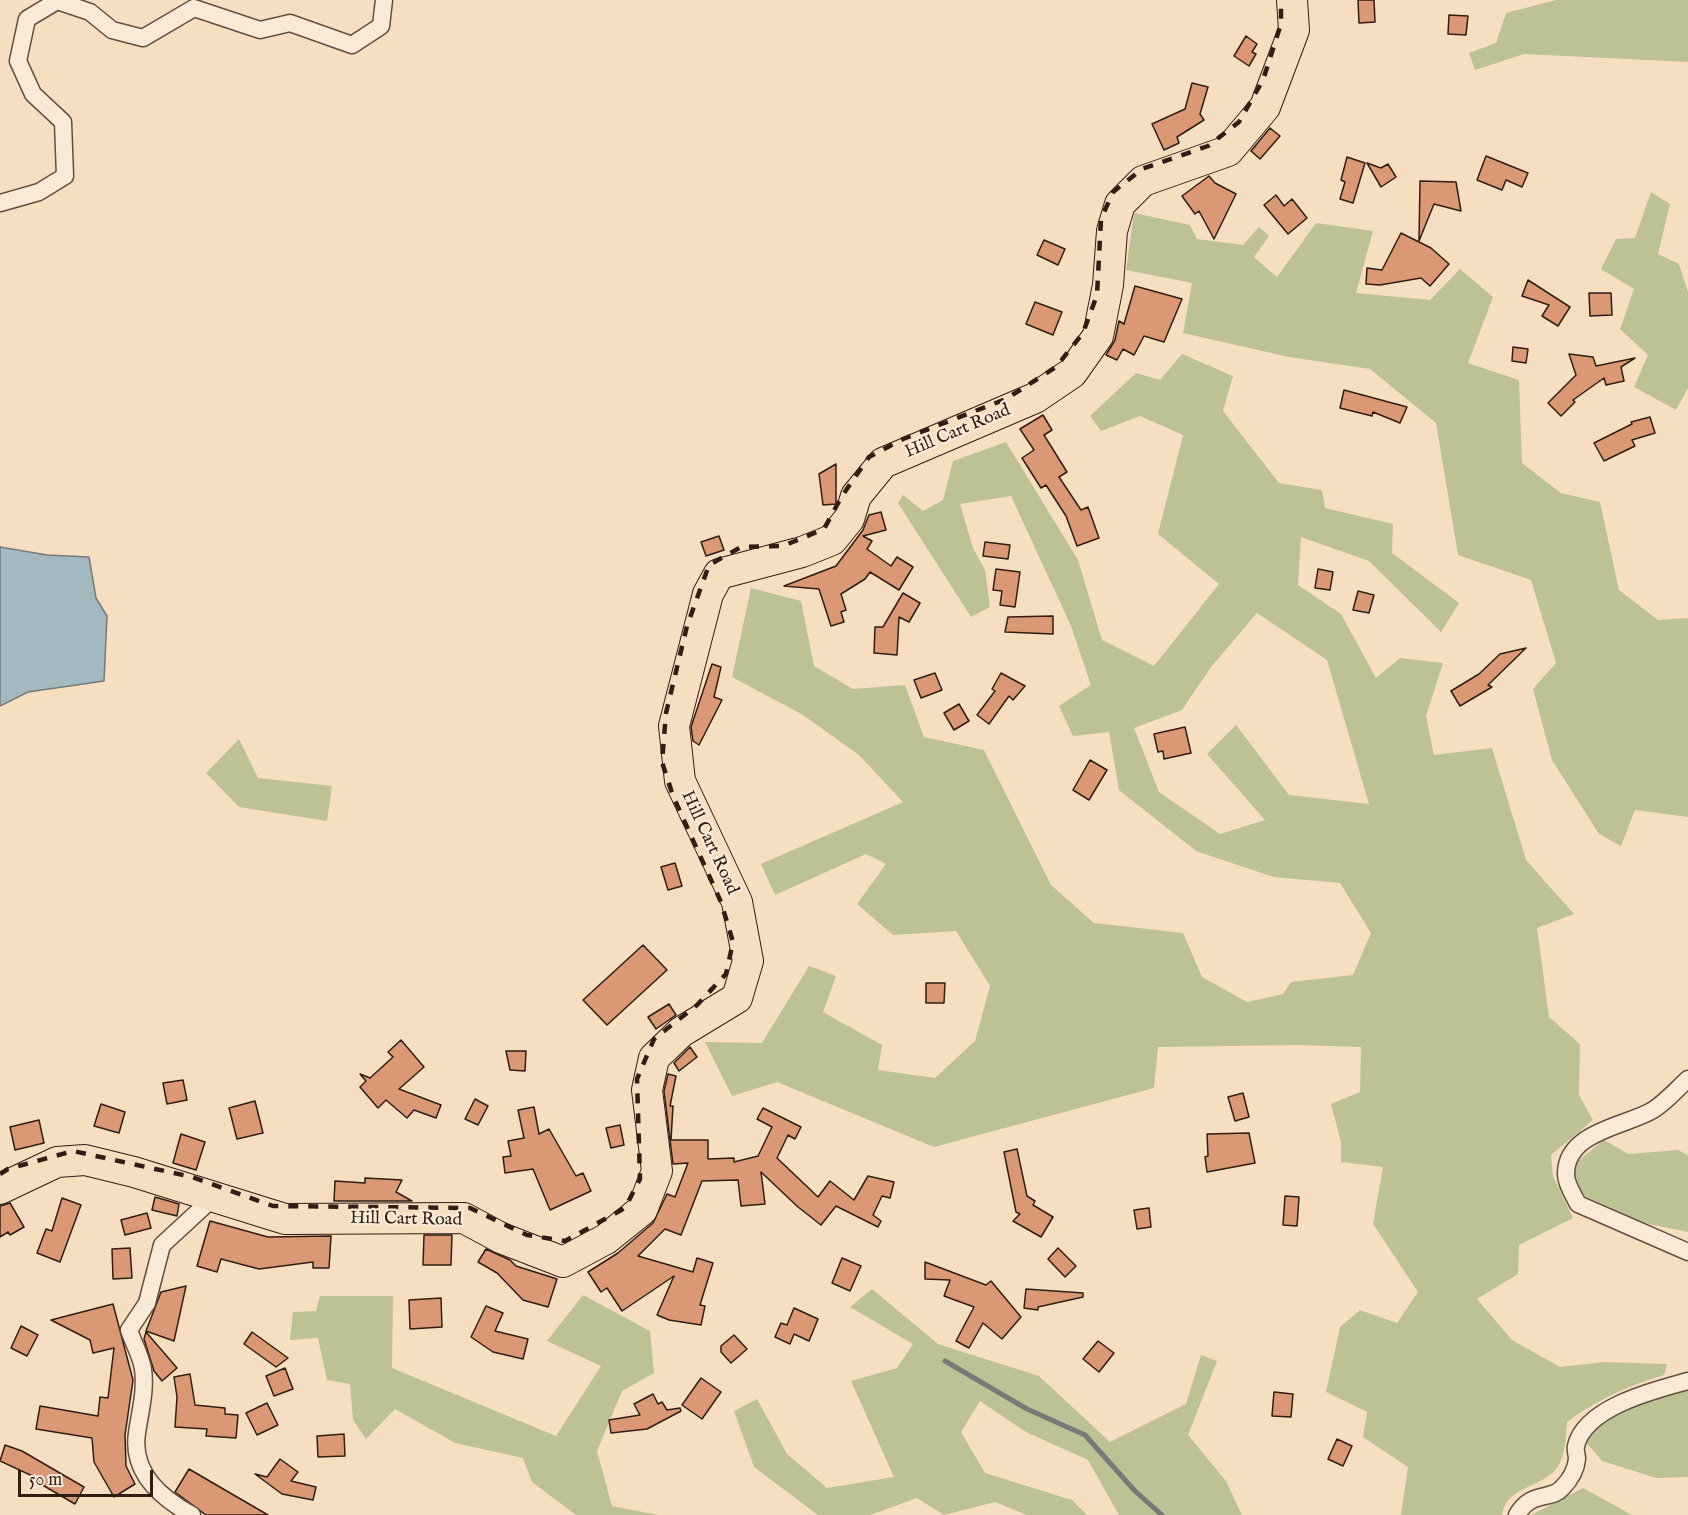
<!DOCTYPE html>
<html>
<head>
<meta charset="utf-8">
<style>
  body { margin:0 }
  #map { position:relative; width:1688px; height:1515px; overflow:hidden; background:#f6dfc1; font-family:"IM FELL English",serif }
  canvas { display:block }
  .scale { position:absolute; left:18px; top:1470px; width:135px; height:27px; box-sizing:border-box; border:3px solid #311d13; border-top:0; padding-left:8px; font-size:18px; line-height:21px; white-space:nowrap; color:#311d13; -webkit-text-stroke:4px #f9ead7; paint-order:stroke }
</style>
</head>
<body>
<div id="map">
<canvas width="1688" height="1515"></canvas>
<div class="scale">50 m</div>
</div>
<script>
const c = document.querySelector('canvas').getContext('2d');
c.lineJoin = 'round';
function fill(path, color) { c.fillStyle = color; c.fill(path, 'evenodd'); }
function strokePath(path, color, width, dash) { c.strokeStyle = color; c.lineWidth = width; c.lineCap = dash ? 'butt' : 'round'; c.setLineDash(dash || []); c.stroke(path); }
function write(font, color, halo, rows, align = 'center') {
  c.font = font + ' "IM FELL English",serif'; c.lineWidth = 4.5; c.setLineDash([]); c.textBaseline = 'middle'; c.strokeStyle = halo; c.fillStyle = color; for (const [text, x, y, turn = 0] of rows) {
    c.save(); c.translate(x, y); c.rotate((+turn || 0) * Math.PI / 180); c.textAlign = isNaN(turn) ? turn : align; if (halo) c.strokeText(text, 0, 0); c.fillText(text, 0, 0); c.restore();
  }
}
fill(new Path2D(`
  M1556 0H1688V62L1524 54 1475 70 1469 53 1496 43 1506 13Z
  M1651 192 1670 204 1658 254 1679 264 1688 292V388L1676 410 1634 387 1648 355 1620 329 1634 289 1601 269 1616 239 1635 238Z
  M1134 213 1190 225 1197 239 1243 245 1259 227 1269 236 1254 257 1277 277 1316 223 1373 231 1356 293 1430 300 1460 269 1493 297 1468 363 1519 380 1522 463 1561 493 1600 502 1619 590 1658 620 1688 618V817L1635 810 1621 846 1599 834 1552 760 1533 689 1556 663 1531 580 1458 555 1436 423 1370 369 1289 357 1183 333 1192 283 1126 270Z
  M1182 354 1233 376 1223 411 1279 483 1322 490 1325 508 1393 524 1392 553 1459 603 1441 632 1369 561 1301 537 1298 585 1341 614 1376 678 1400 658 1443 663 1426 716 1434 755 1492 748 1526 860 1574 914 1537 928 1549 1017 1580 1044 1579 1095 1593 1120 1551 1155 1553 1176 1573 1218 1519 1245 1518 1274 1477 1299 1512 1340 1560 1367 1604 1362 1667 1364 1664 1375C1628 1386 1598 1399 1567 1422 1566 1435 1566 1456 1557 1468 1542 1488 1506 1486 1502 1515H1401L1408 1467 1363 1437 1367 1412 1326 1392 1340 1327 1360 1310 1397 1323 1418 1292 1373 1224 1383 1167 1341 1162V1142L1331 1104 1360 1092 1361 1047 1298 1045 1158 1047 1154 1088 934 1147 777 1082 732 1096 705 1042 762 1043 809 966 836 976 823 1012 882 1045 878 1070 935 1078 975 1041 990 986 956 931 893 935 857 904 886 864 866 854 775 895 761 864 903 802 859 755 803 715 732 677 751 588 801 601 814 666 853 689 905 685 924 737 984 750 1051 885 1094 923 1183 933 1202 977 1247 1002 1283 994 1291 982 1353 975 1371 933 1340 883 1274 877 1196 851 1119 790 1109 732 1073 736 1059 706 1091 685 1071 626 1011 496 960 504 973 548 985 570 990 607 971 617 898 503 903 495 923 511 943 500 953 461 1006 442 1078 560 1102 640 1154 666 1219 584 1158 534 1183 435 1140 416 1101 431 1090 416 1136 373 1160 380ZM1257 613 1327 660 1369 804 1289 795 1236 725 1207 754 1265 820 1220 834 1159 792 1134 728 1182 710 1211 667Z
  M239 739 258 778 332 786 327 821 239 807 206 773Z
  M1604 1140 1629 1154 1678 1150 1688 1155V1232L1644 1223 1585 1196 1573 1175 1578 1161Z
  M872 1289 938 1344 1039 1376 1110 1442 1186 1404 1201 1355 1217 1361 1188 1435 1226 1481 1242 1515H1119L1088 1460 1026 1432 980 1401 961 1432 985 1473 1072 1500 1087 1515H1027L995 1502 944 1515 917 1498 870 1515H818L754 1467 734 1411 757 1399 787 1454 827 1488 894 1477 851 1381 897 1368 913 1344 850 1307Z
  M583 1295 650 1331 654 1373 622 1391 597 1451 612 1506 658 1515H576L532 1482 523 1458 455 1443 395 1409 366 1439 353 1420 350 1384 327 1380 318 1338 290 1340 293 1312 316 1311 320 1296H393L392 1368 556 1436 601 1366 547 1341Z
  M1688 1387V1477L1656 1478 1602 1461 1586 1442C1604 1406 1652 1397 1688 1387Z
  M1583 1488 1632 1515H1531Z`), '#bcc293');
const water = new Path2D(`
  M0 547 47 555 89 557 96 598 107 616 104 681 28 692 0 706Z`);
fill(water, '#a4b9bf');
strokePath(water, '#767b7a', 1.5);
strokePath(new Path2D(`
  M945 1361 1027 1409 1085 1435 1135 1491 1162 1515`), '#767b7a', 5);
const building = new Path2D(`
  M1358 0H1374L1375 22 1359 23Z
  M1449 15 1468 16 1466 35 1448 34Z
  M1246 36 1257 44 1252 52 1256 54 1249 66 1234 56Z
  M1192 83 1208 87 1200 114 1204 120 1177 137 1179 143 1164 150 1152 124 1185 109Z
  M1270 128 1280 136 1260 159 1251 151Z
  M1486 156 1528 173 1522 187 1506 180 1502 190 1477 180Z
  M1347 157 1365 163 1353 203 1340 199 1345 182 1341 180Z
  M1367 163 1381 168 1388 164 1396 177 1381 187Z
  M1209 176 1215 183 1236 194 1214 239 1199 211 1195 214 1182 196Z
  M1420 181 1456 182 1461 211 1434 204 1419 241Z
  M1276 195 1284 206 1292 199 1307 218 1288 234 1264 205Z
  M1401 233 1431 248 1449 264 1430 286 1421 278 1380 285 1366 284 1367 268 1382 270Z
  M1044 240 1065 249 1058 265 1037 255Z
  M1528 280 1570 307 1558 326 1542 316 1549 305 1522 296Z
  M1135 286 1182 299 1164 342 1144 336 1134 355 1123 349 1117 360 1106 355 1115 340 1119 321 1124 324Z
  M1589 293H1611L1612 315 1590 316Z
  M1035 302 1062 312 1053 335 1026 324Z
  M1513 347 1528 349 1526 363 1512 361Z
  M1569 354 1593 357 1596 366 1635 358 1621 367 1624 381 1606 385 1604 378 1573 400 1575 402 1561 416 1548 403 1576 375Z
  M1344 390 1407 407 1400 423 1373 412 1372 416 1340 408Z
  M1043 415 1052 430 1044 435 1067 472 1059 477 1081 510 1088 507 1099 538 1077 546 1066 516 1046 485 1041 488 1022 458 1034 450 1020 429Z
  M1650 417 1655 433 1632 440 1635 446 1604 461 1594 443 1632 424 1631 422Z
  M836 464V504L823 505 819 474Z
  M881 512 886 530 863 536 872 541 867 549 891 566 897 557 913 567 899 590 870 572 865 579 841 594 846 610 841 612 844 622 831 626 819 589 784 586 836 566 863 530 869 515Z
  M719 536 724 550 706 556 701 542Z
  M985 542 1010 545 1008 559 983 556Z
  M996 569 1020 572 1015 607 1000 605 1002 591 993 590Z
  M1318 569 1333 572 1330 590 1315 588Z
  M1358 591 1374 595 1369 613 1353 610Z
  M903 593 920 603 909 622 899 617 897 655 874 653 875 627H883Z
  M1053 616V634L1005 632 1008 617Z
  M1526 648 1488 685 1492 687 1460 706 1451 691 1479 674 1500 654Z
  M712 664 721 667 714 697 722 700 699 745 693 741 691 727Z
  M935 673 942 690 921 698 914 680Z
  M1001 673 1025 686 1013 700 1009 696 989 724 977 715 995 691 992 689Z
  M959 704 969 721 954 730 944 713Z
  M1185 727 1191 753 1164 759 1163 751 1158 752 1154 734Z
  M1090 760 1107 770 1089 800 1073 790Z
  M675 863 682 886 668 890 661 867Z
  M643 945 667 970 607 1025 583 1000Z
  M926 983H945L944 1003H926Z
  M669 1004 676 1015 656 1029 648 1017Z
  M401 1040 424 1067 399 1089 441 1105 436 1118 414 1110 407 1118 386 1100 378 1108 360 1087 366 1081 360 1074 370 1078 393 1057 388 1052Z
  M690 1047 697 1057 679 1071 674 1063Z
  M506 1051H526L525 1071 510 1070Z
  M668 1074 676 1076 670 1106H673L671 1140H708V1159L734 1158V1162L758 1156 772 1127 757 1119 763 1108 801 1127 795 1139 788 1135 777 1158 818 1197 830 1181 854 1200 868 1176 894 1182 890 1198 882 1196 873 1215 881 1221 878 1227 836 1206 821 1225 798 1207 761 1172 765 1204 741 1206 738 1180 702 1181 681 1235 665 1229 638 1256 693 1272 697 1258 713 1263 700 1305 705 1306 701 1325 669 1320 657 1315 674 1276 622 1311 607 1288 601 1292 588 1272 618 1253 653 1223 667 1194 675 1197 688 1163 673 1164 664 1091Z
  M183 1080 187 1100 167 1104 163 1083Z
  M1243 1093 1249 1117 1235 1121 1228 1097Z
  M475 1099 488 1106 478 1125 465 1119Z
  M255 1101 263 1133 237 1139 229 1108Z
  M101 1104 125 1112 119 1133 94 1126Z
  M534 1107 539 1134 549 1129 576 1176 583 1173 591 1191 550 1210 533 1169 505 1173 503 1157 511 1156 508 1141 524 1138 518 1110Z
  M39 1120 44 1143 15 1150 10 1127Z
  M620 1125 624 1145 611 1148 606 1128Z
  M1249 1133 1255 1163 1207 1172 1205 1157 1208 1156 1207 1134Z
  M181 1134 205 1142 196 1170 173 1163Z
  M1017 1149 1027 1196 1035 1201 1033 1205 1053 1217 1041 1237 1013 1221 1020 1214 1016 1212 1004 1152Z
  M365 1178 402 1180 396 1192 412 1201H334L335 1181 365 1183Z
  M1285 1196 1299 1197 1297 1226 1283 1225Z
  M155 1197 179 1204 177 1216 152 1210Z
  M62 1198 81 1205 60 1262 37 1253 46 1229 52 1231Z
  M10 1203 24 1227 10 1235 8 1232 0 1237V1206Z
  M1149 1208 1151 1227 1137 1229 1134 1210Z
  M147 1213 151 1228 125 1235 121 1220Z
  M210 1221 268 1237 331 1236 329 1268H313V1262L259 1269 221 1259 217 1272 197 1266Z
  M424 1235H452L451 1265H423Z
  M130 1248 132 1278 113 1279 112 1249Z
  M1058 1248 1076 1266 1065 1277 1048 1259Z
  M486 1249 510 1260 516 1266 557 1279 548 1307 523 1300 497 1273 478 1262Z
  M842 1258 861 1266 850 1291 832 1283Z
  M925 1262 986 1285 991 1281 1021 1317 1002 1339 983 1323 969 1348 956 1341 974 1307 944 1296 950 1280 925 1279Z
  M186 1286 174 1341 146 1331 161 1292Z
  M1026 1289 1083 1293V1297L1038 1307V1310L1024 1308Z
  M441 1298 442 1327 410 1329 409 1300Z
  M113 1304 133 1380 125 1435 126 1466 135 1484 114 1497 94 1462 92 1438 36 1429 40 1406 98 1416 100 1397 108 1398 114 1348 93 1353 90 1340 51 1320Z
  M486 1306 503 1313 495 1331 528 1339 523 1359 493 1352 471 1337Z
  M794 1308 818 1319 809 1341 794 1334 790 1344 775 1337 781 1323 787 1325Z
  M21 1326 38 1335 27 1356 11 1348Z
  M146 1332 177 1368 162 1381 154 1371 144 1339Z
  M252 1332 288 1358 276 1367 244 1344Z
  M734 1335 747 1349 731 1363 721 1352V1346Z
  M1098 1341 1114 1353 1099 1372 1083 1359Z
  M285 1368 293 1389 274 1396 266 1376Z
  M190 1374 195 1405 225 1408V1414L238 1415 236 1438 206 1436 207 1429 175 1427 177 1397 174 1377Z
  M701 1378 721 1392 702 1419 682 1405Z
  M1274 1392 1293 1394 1291 1417 1272 1416Z
  M653 1394 658 1404 662 1402 667 1410 680 1408 681 1411 647 1429 611 1433 609 1420 640 1415 634 1404Z
  M267 1403 278 1425 257 1435 246 1413Z
  M344 1434 345 1456 318 1457 317 1436Z
  M1337 1439 1352 1446 1343 1466 1328 1459Z
  M5 1445 22 1451 84 1487 75 1504 39 1483 41 1480 0 1461Z
  M280 1459 298 1472 291 1481 316 1487 313 1500 282 1494 255 1474 267 1477Z
  M189 1469 237 1497 268 1515H206L175 1492Z`);
fill(building, '#da9875');
strokePath(building, '#311d13', 1.5);
const street = new Path2D(`
  M0 203 39 192 65 176 63 122 33 94 18 61 27 19 57 1 90 12 112 30 143 38 194 8 260 30 290 23 352 45 381 26 384 0
  M1688 1079C1677 1089 1666 1102 1653 1110 1627 1126 1565 1131 1566 1175 1566 1184 1574 1196 1578 1204L1688 1252
  M192 1515C161 1498 131 1473 137 1433 140 1412 146 1391 143 1369 141 1356 133 1342 129 1330L147 1303 162 1245 214 1197
  M1517 1515C1531 1490 1551 1501 1562 1488 1569 1481 1576 1470 1577 1459 1577 1455 1575 1450 1576 1446 1585 1407 1655 1390 1688 1381`);
const highway = new Path2D(`
  M0 1189 57 1162 85 1160 134 1172 285 1219 464 1218 501 1238 563 1262 606 1239 642 1210 657 1171 647 1090 654 1058 681 1032 737 998 748 961 737 902 680 781 674 726 708 594 719 574 802 552 832 540 849 519 856 496 883 463 1035 398 1072 373 1098 336 1108 285 1112 231 1120 204 1143 181 1228 151 1265 107 1294 30 1292 0`);
strokePath(street, '#624e3e', 19);
strokePath(highway, '#311d13', 32);
strokePath(street, '#f9ead7', 16);
strokePath(highway, '#f6dfc1', 30);
strokePath(new Path2D(`
  M0 1174 8 1169 73 1151 192 1177 273 1206 470 1208 527 1235 565 1241 625 1208 640 1179 637 1079 654 1039 697 1005 726 974 733 942 721 902 673 796 662 762 666 713 687 626 709 565 741 547 783 546 824 529 842 496 869 457 903 439 1006 399 1056 367 1083 333 1097 295 1101 219 1113 192 1142 169 1208 146 1239 122 1263 80 1281 24V0`), '#311d13', 4.5, [10, 10]);
write('18px', '#311d13', '#f9ead7', [
  ["Hill Cart Road",958,432,-23],
  ["Hill Cart Road",709,843,65],
  ["Hill Cart Road",406,1220,1]
]);
</script>
</body>
</html>
